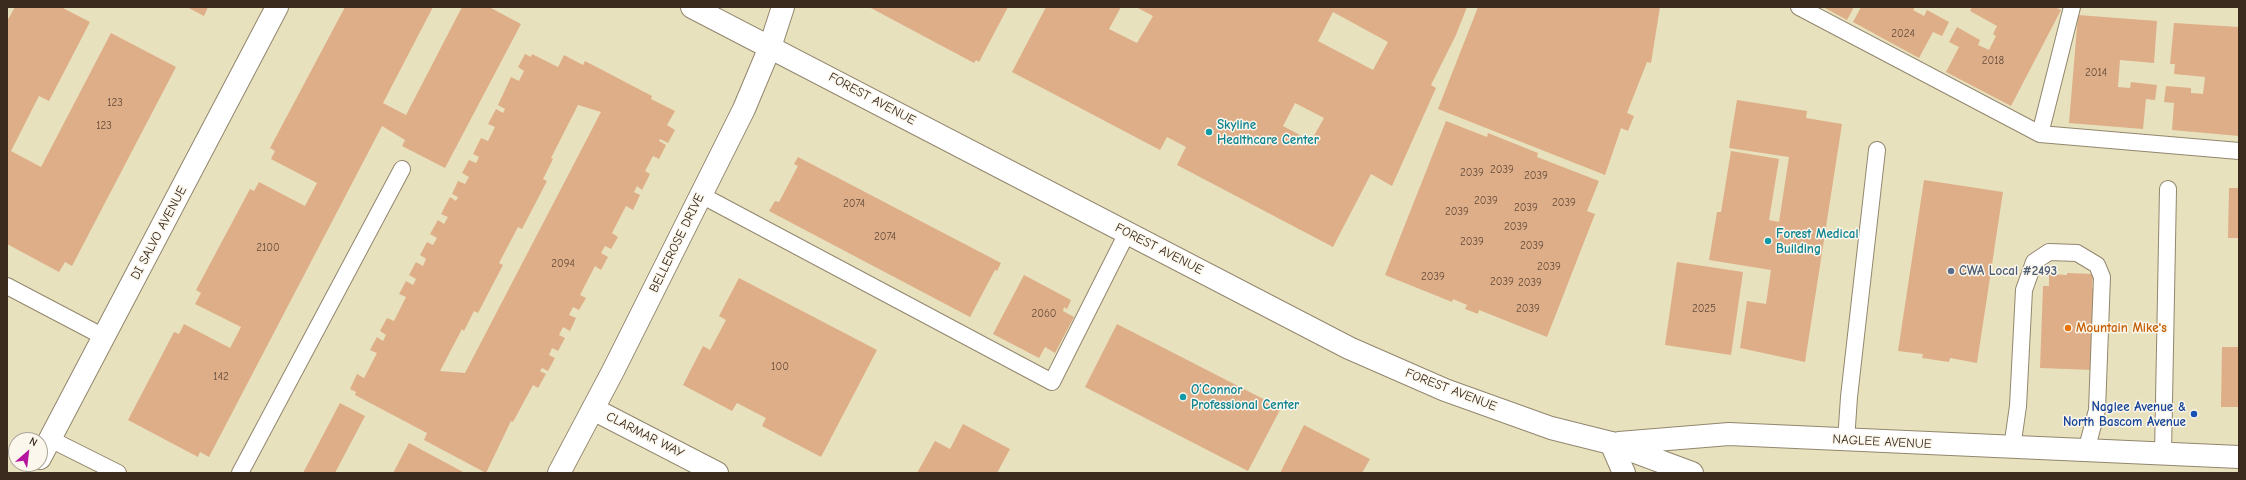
<!DOCTYPE html>
<html>
<head>
<meta charset="utf-8">
<style>
  body { margin:0 }
  #map { position:relative; width:2246px; height:480px; overflow:hidden; background:#e8e1bd; font-family:"Comic Neue",sans-serif }
  canvas { display:block }
  .frame { position:absolute; inset:0; border:8px solid #3b2a1e; pointer-events:none }
  .north { position:absolute; left:8px; top:432px; width:40px; height:40px; box-sizing:border-box; background:#fbf7ec; border:1px solid #aea59a; border-radius:50%; rotate:28deg; font-size:11px; font-weight:700; line-height:16px; text-align:center; color:#3b2a1e }
  .north::after { content:''; display:block; margin:auto; width:14px; height:18px; background:#b5179e; clip-path:polygon(50% 0,100% 100%,50% 72%,0 100%) }
</style>
</head>
<body>
<div id="map">
<canvas width="2246" height="480"></canvas>
<div class="frame"></div>
<div class="north">N</div>
</div>
<script>
const c = document.querySelector('canvas').getContext('2d');
c.lineJoin = 'round';
function fill(path, color) { c.fillStyle = color; c.fill(path, 'evenodd'); }
function strokePath(path, color, width, dash) { c.strokeStyle = color; c.lineWidth = width; c.lineCap = dash ? 'butt' : 'round'; c.setLineDash(dash || []); c.stroke(path); }
function write(font, color, halo, rows, align = 'center') {
  c.font = font + ' "Comic Neue",sans-serif'; c.lineWidth = 3; c.setLineDash([]); c.textBaseline = 'middle'; c.strokeStyle = halo; c.fillStyle = color; for (const [text, x, y, turn = 0] of rows) {
    c.save(); c.translate(x, y); c.rotate((+turn || 0) * Math.PI / 180); c.textAlign = isNaN(turn) ? turn : align; if (halo) c.strokeText(text, 0, 0); c.fillText(text, 0, 0); c.restore();
  }
}
fill(new Path2D(`
  M15 7H61L90 22 49 101 39 96 11 151 41 167 111 33 176 67 72 266 65 262 59 272 7 244V21Z
  M187 7H208L204 16Z
  M345 7H433L383 103 406 115 462 7H489L521 24 445 168 402 146 405 140 382 126 209 457 200 452 198 457 128 420 174 332 179 334 184 324 230 348 241 327 195 304 201 293 196 290 250 189 254 191 259 182 305 206 317 183 271 159 275 151 270 148Z
  M869 7H1008L979 62 976 60 974 63Z
  M1046 7H1121L1109 29 1137 43 1153 16 1136 7H1467L1456 35 1431 85 1436 88 1392 186 1371 174 1333 247 1177 165 1186 147 1167 137 1160 150 1012 72ZM1333 12 1388 42 1373 70 1318 41ZM1295 103 1324 118 1311 141 1283 126Z
  M1478 7H1660L1651 63 1647 62 1627 113 1634 116 1628 131 1621 128 1605 175 1438 109Z
  M1823 7H1854L1847 20Z
  M1861 7H1915L1913 10 1924 16 1927 10 1949 22 1942 36 1933 32 1919 58 1853 22Z
  M1972 7H2055L2061 10 2011 106 1946 72 1959 47 1949 42 1957 27 1980 40 1978 45 1989 50 1996 36 1993 34 1997 26 1970 11Z
  M2078 15 2157 21 2154 63 2120 60 2118 87 2130 88 2131 82 2157 85 2155 100 2146 99 2143 129 2069 123Z
  M2174 23 2239 27V136L2172 130 2174 103 2164 102 2166 86 2191 88V93L2203 94 2205 77 2174 74 2175 64H2170Z
  M525 54 531 57 532 54 558 67 564 55 583 65 585 61 652 96 651 99 675 111 667 125 675 130 668 143 660 139 659 141 666 145 659 159 653 156 645 171 650 174 642 190 637 186 634 192 640 195 633 210 626 206 612 233 618 237 611 249 605 246 601 253 608 257 601 270 595 266 580 295 586 298 579 310 573 307 569 315 576 318 570 331 563 327 559 335 565 338 558 351 552 348 549 355 555 358 548 371 542 368 540 371 546 374 538 388 533 385 513 422 511 421 486 473 424 440 427 433 355 395 356 392 350 389 357 374 364 378 377 353 370 350 377 337 383 341 386 335 380 331 387 318 394 321 406 297 399 294 406 281 413 285 416 279 409 275 416 262 423 266 426 259 420 255 427 242 433 245 437 238 430 234 438 220 444 224 448 217 441 214 450 197 456 201 458 197 452 194 458 181 465 184 469 177 462 173 469 160 476 163 479 157 473 154 481 138 488 141 495 127 488 124 496 109 503 113 505 109 498 105 511 77 519 81 524 71 518 67ZM578 105 601 112 465 373 440 371 462 329 464 331 474 311 478 313 503 265 499 263 518 227 522 229 547 181 543 179 553 159 551 158Z
  M1737 100 1807 111 1806 118 1842 124 1805 362 1740 348 1747 301 1766 304 1771 270 1709 260 1717 212H1721L1731 151 1779 159 1769 220 1779 222 1789 157 1729 148Z
  M1446 121 1487 137 1488 133 1538 153 1537 157 1599 181 1587 211 1595 214 1547 337 1479 310 1478 314 1465 309 1467 305 1453 299 1452 302 1385 275Z
  M798 157 1001 263 997 271 995 270 970 317 769 211 775 201 779 202 798 166 794 164Z
  M1924 180 2003 192 1977 363 1950 358 1949 362 1922 358 1923 354 1898 351Z
  M2229 188H2239V238H2228Z
  M1677 262 1743 272 1731 355 1665 345Z
  M2067 273 2093 274 2092 288H2096L2093 370 2040 368 2043 286H2049V274L2067 275Z
  M1024 275 1071 300 1067 309 1064 307 1063 311 1074 317 1055 353 1045 347 1039 358 993 334Z
  M739 278 877 350 821 457 762 426 766 418 737 403 732 411 683 385 703 346 710 350 726 320 719 316Z
  M1117 324 1281 408 1248 471 1085 387Z
  M2222 347H2239V407H2221Z
  M340 403 365 416 335 473H303Z
  M963 424 1010 449 997 473H917L935 441 950 449Z
  M1304 425 1370 459 1362 473H1280Z
  M409 443 465 473H393Z`), '#deae89');
const service = new Path2D(`
  M1799 7 2040 134 2239 151
  M2040 134 2072 7
  M701 195 1052 382 1127 233
  M7 286 104 337
  M50 439 118 473
  M1846 441 1849 397 1877 150
  M2012 448 2018 406 2024 290 2034 262 2049 252 2077 253 2097 265 2102 277 2097 410 2086 451
  M2163 454 2168 189
  M240 473 402 169`);
const minor = new Path2D(`
  M770 47 783 7
  M593 409 717 473
  M1611 443 1624 473
  M40 458 277 7`);
const tertiary = new Path2D(`
  M559 473 613 371 744 109 770 47`);
const secondary = new Path2D(`
  M692 7 1349 348 1445 390 1551 428 1611 443 1692 473
  M1619 443 1729 434 2239 457`);
strokePath(service, '#92866e', 18);
strokePath(minor, '#92866e', 24);
strokePath(tertiary, '#92866e', 24);
strokePath(secondary, '#92866e', 24);
strokePath(service, '#fff', 16);
strokePath(minor, '#fff', 22);
strokePath(tertiary, '#fff', 22);
strokePath(secondary, '#fff', 22);
for (const [x, y, r, color] of [
  [1209,132,4,"#0f9aa8"],
  [1768,241,4,"#0f9aa8"],
  [1951,271,4,"#5c6f8a"],
  [2068,328,4,"#e8710a"],
  [1183,397,4,"#0f9aa8"],
  [2194,414,4,"#1a4fb4"]
]) { const dot = new Path2D(); dot.arc(x, y, r, 0, 2 * Math.PI); c.fillStyle = color; c.fill(dot); strokePath(dot, '#fbf7ec', 1.5); }
write('11px', '#644b39', null, [
  ["2024",1903,34],
  ["2018",1993,61],
  ["2014",2096,73],
  ["123",115,103],
  ["123",104,126],
  ["2039",1502,170],
  ["2039",1472,173],
  ["2039",1536,176],
  ["2039",1486,201],
  ["2039",1564,203],
  ["2074",854,204],
  ["2039",1526,208],
  ["2039",1457,212],
  ["2039",1516,227],
  ["2074",885,237],
  ["2039",1472,242],
  ["2039",1532,246],
  ["2100",268,248],
  ["2094",563,264],
  ["2039",1549,267],
  ["2039",1433,277],
  ["2039",1502,282],
  ["2039",1530,283],
  ["2039",1528,309],
  ["2025",1704,309],
  ["2060",1044,314],
  ["100",780,367],
  ["142",221,377]
]);
write('13px', '#3b2a1e', '#fbf7ec', [
  ["FOREST AVENUE",872,99,28],
  ["DI SALVO AVENUE",159,233,-62],
  ["BELLEROSE DRIVE",677,243,-64],
  ["FOREST AVENUE",1159,249,27],
  ["FOREST AVENUE",1451,390,21],
  ["CLARMAR WAY",645,435,27],
  ["NAGLEE AVENUE",1882,442,3]
]);
write('bold 13px', '#0d838f', '#fbf7ec', [
  ["Skyline",1217,125],
  ["Healthcare Center",1217,140],
  ["Forest Medical",1776,234],
  ["Building",1776,249],
  ["O’Connor",1191,390],
  ["Professional Center",1191,405]
], 'left');
write('bold 13px', '#4e5e75', '#fbf7ec', [
  ["CWA Local #2493",1959,271]
], 'left');
write('bold 13px', '#c56008', '#fbf7ec', [
  ["Mountain Mike's",2076,328]
], 'left');
write('bold 13px', '#164399', '#fbf7ec', [
  ["Naglee Avenue &",2186,407],
  ["North Bascom Avenue",2186,422]
], 'right');
</script>
</body>
</html>
